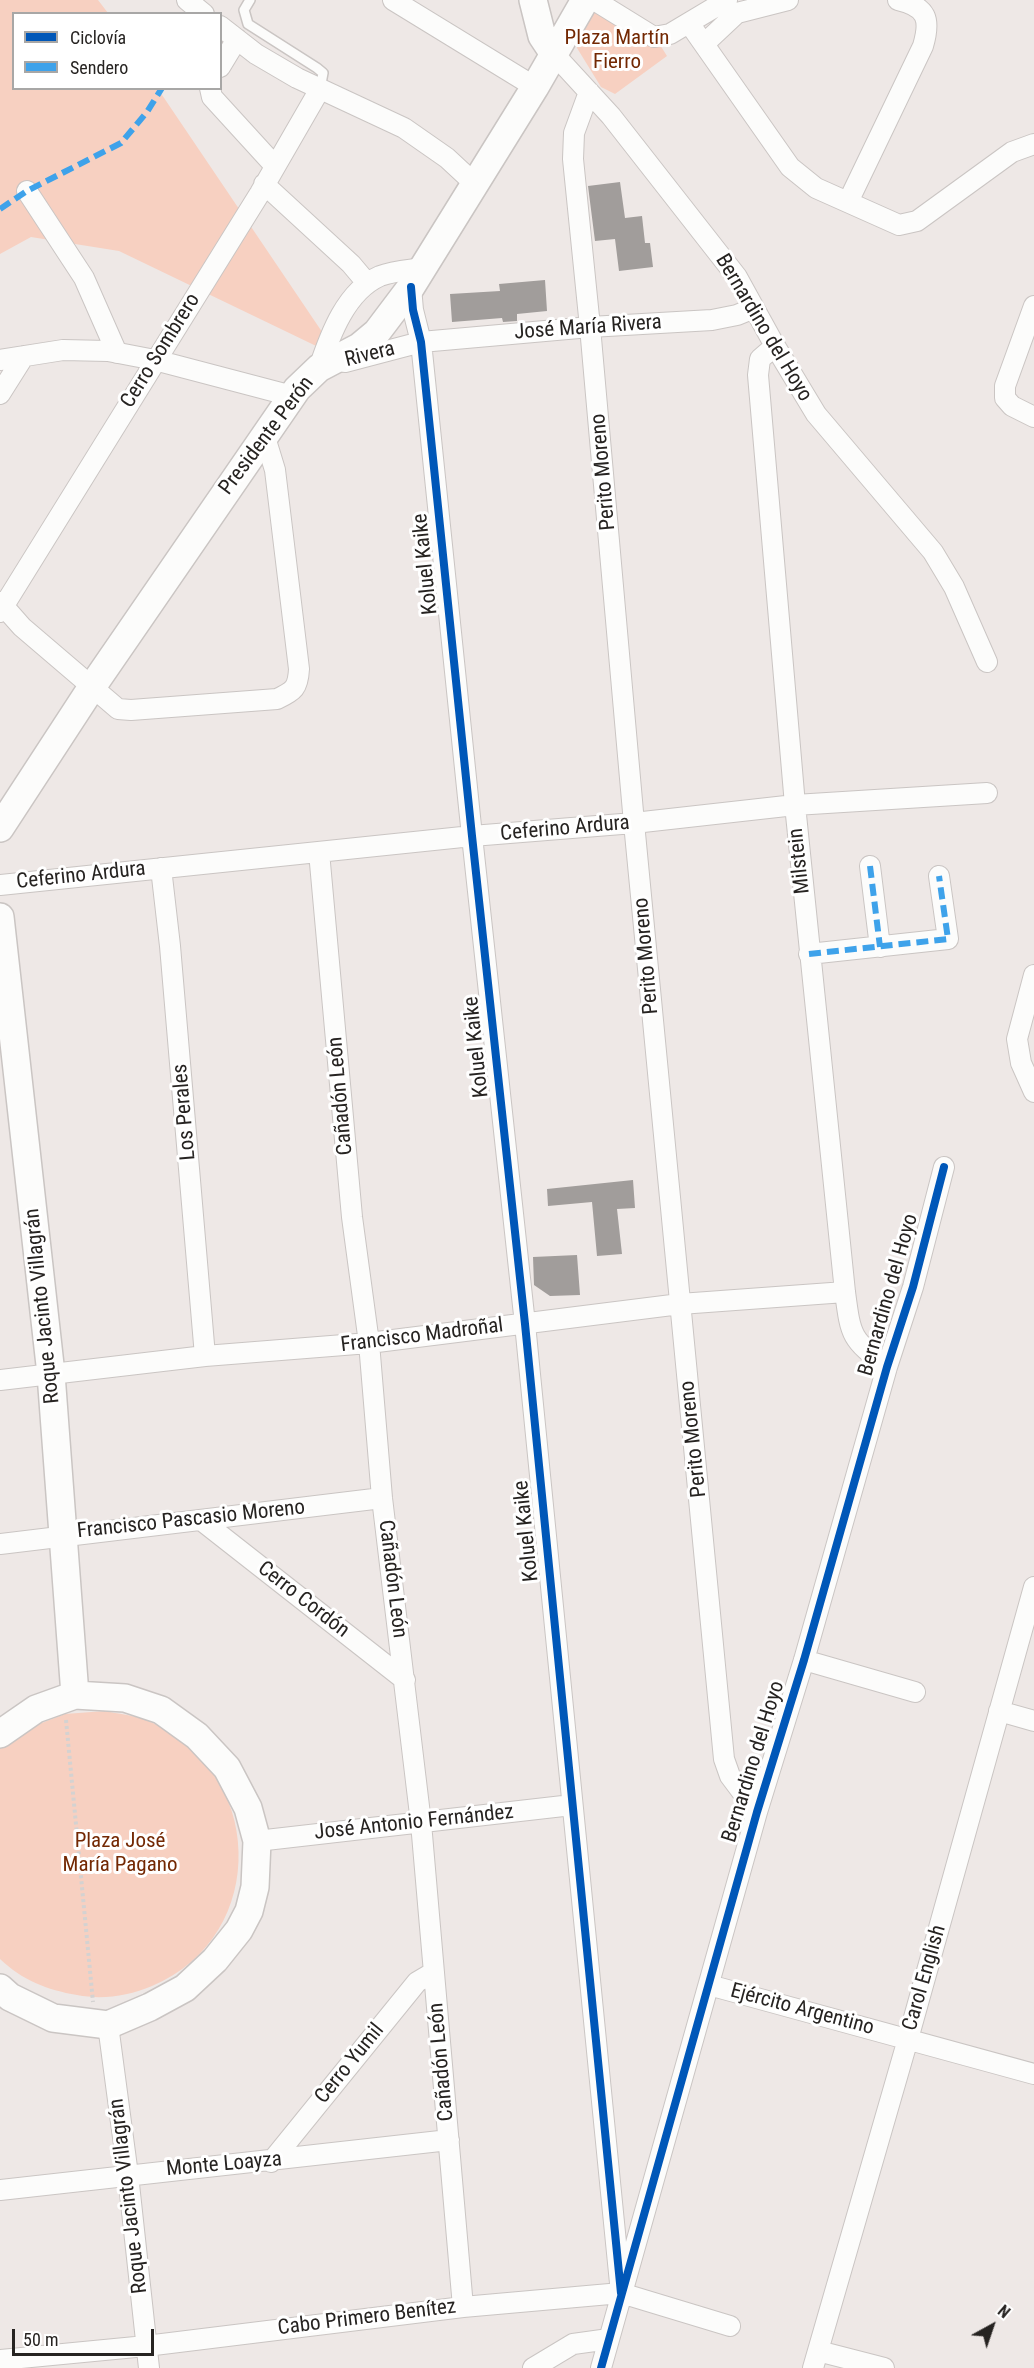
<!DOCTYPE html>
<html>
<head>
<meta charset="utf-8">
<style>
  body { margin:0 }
  #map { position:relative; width:1034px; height:2368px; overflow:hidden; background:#eee8e6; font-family:"Roboto Condensed",sans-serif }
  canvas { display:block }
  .legend { position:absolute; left:12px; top:12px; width:210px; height:78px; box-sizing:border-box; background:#fff; border:2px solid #a8a7a6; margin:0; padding:8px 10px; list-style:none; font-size:18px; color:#262321 }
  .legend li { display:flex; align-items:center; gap:12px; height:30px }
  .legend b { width:30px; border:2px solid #a8a7a6 }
  .north { position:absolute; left:962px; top:2296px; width:60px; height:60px; -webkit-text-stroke:4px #fff; paint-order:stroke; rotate:40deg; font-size:16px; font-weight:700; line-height:24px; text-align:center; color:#262321 }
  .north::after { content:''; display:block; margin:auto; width:21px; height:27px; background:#262321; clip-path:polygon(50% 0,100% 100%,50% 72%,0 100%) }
  .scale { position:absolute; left:12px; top:2329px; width:142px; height:27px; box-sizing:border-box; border:3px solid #262321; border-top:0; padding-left:8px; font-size:18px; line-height:21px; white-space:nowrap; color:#262321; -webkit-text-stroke:4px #fff; paint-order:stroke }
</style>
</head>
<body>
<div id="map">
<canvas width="1034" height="2368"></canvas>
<ul class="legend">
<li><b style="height:8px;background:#0057b8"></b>Ciclovía</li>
<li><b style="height:8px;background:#3ea2ea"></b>Sendero</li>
</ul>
<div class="north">N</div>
<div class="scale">50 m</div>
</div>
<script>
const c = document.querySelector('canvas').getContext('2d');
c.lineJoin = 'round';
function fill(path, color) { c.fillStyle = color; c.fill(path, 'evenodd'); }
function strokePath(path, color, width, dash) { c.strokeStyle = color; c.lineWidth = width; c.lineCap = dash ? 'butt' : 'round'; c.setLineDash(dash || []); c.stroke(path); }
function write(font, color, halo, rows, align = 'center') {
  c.font = font + ' "Roboto Condensed",sans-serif'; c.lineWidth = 6; c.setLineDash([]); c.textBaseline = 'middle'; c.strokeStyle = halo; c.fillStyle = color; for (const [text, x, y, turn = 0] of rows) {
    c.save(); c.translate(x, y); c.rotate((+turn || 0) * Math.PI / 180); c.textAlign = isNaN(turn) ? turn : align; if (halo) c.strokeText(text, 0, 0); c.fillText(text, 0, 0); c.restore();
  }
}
fill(new Path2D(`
  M0 0H98L108 13 14 14V88L158 89 339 357 119 251 31 237 0 254Z
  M586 0 655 37 667 56 615 94 601 87 577 48Z
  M105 1711C118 1714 133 1715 146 1720 265 1766 272 1936 152 1986 128 1996 102 2000 77 1995 47 1990 22 1980 0 1959V1749L26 1729 65 1714Z`), '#f7d0c1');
fill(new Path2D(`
  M620 182 625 218 642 216 645 243H650L653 267 619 271 615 239 595 241 588 186Z
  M545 280 547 311 517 314V321L503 322 502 318 452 322 450 294 500 291 499 284Z
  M633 1180 635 1208 617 1209 622 1254 597 1256 592 1202 548 1206 547 1189Z
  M577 1255 580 1295 550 1296 534 1285 533 1257Z`), '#a19d9b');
const lane = new Path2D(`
  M250 0 244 10 248 24 317 68 323 73 320 89`);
const street = new Path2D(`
  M187 0 204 14
  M393 0 535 87
  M594 0 654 37 670 34 727 0
  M689 23 790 167 816 188 899 225 917 221 1012 152 1034 144
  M220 26 256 54 297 78 404 128 447 158 475 184
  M704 44 737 13 788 0
  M554 54 611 116 737 277 775 346 816 414 933 552 954 587 987 662
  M220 67 237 39
  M210 88 212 97 275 166
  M589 92 574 133 573 159 590 327 634 823 724 1759 730 1776 757 1812
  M264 184 351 264 367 283
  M27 191 84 278 117 353
  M848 202 923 46C931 19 927 7 898 0
  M411 287 413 310 421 342 472 836 525 1324 621 2293
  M1034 306 1005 386V398L1012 406 1034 417
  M775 346 760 359 758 375 795 805 845 1292C851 1338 851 1338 887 1367
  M0 360 63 350 108 351 155 360 292 396
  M345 362 421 342 590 327 712 320 737 315 754 308
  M319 368C330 335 346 291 380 276 393 271 409 270 422 268
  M0 394 24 356
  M0 602 22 627 118 709 131 710 277 699C294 691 298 688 299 669L275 470 264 434
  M0 612 260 193 320 89
  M319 852 352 1217 369 1343 382 1498 421 1823 463 2307
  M870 866 880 947
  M161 868 170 946 205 1356
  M0 885 472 836 634 823 795 805 987 793
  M809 954 948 939 939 876
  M1034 975 1017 1039 1021 1063 1034 1092
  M0 1380 205 1356 369 1343 680 1304 845 1292
  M201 1520 405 1680
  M0 1544 382 1498
  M804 1660 915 1692
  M999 1711 1034 1721
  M257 1841 572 1805
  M709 1985 1034 2074
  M108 2025 128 2175 149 2368
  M271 2162 417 1982 434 1972
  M0 2190 449 2140
  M818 2351 884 2368
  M0 2360 146 2346 463 2307 621 2293 730 2326
  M533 2368 573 2344 609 2339
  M601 2368 757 1812 804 1660 887 1367 913 1287 944 1167
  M813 2368 908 2039 1034 1587`);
const secondary = new Path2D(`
  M533 0 542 36 554 54
  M0 828 92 687 297 389 319 368 359 347 377 332 411 287 535 87 585 0
  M0 917 51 1374 75 1695
  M0 1734 36 1709 75 1695 125 1698 161 1710 197 1736 227 1768 248 1808 257 1841 255 1887 249 1911 239 1930 215 1960 185 1988 150 2007 108 2025 53 2018 10 1997 0 1988`);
strokePath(lane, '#cac5c3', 12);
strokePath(street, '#cac5c3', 22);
strokePath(secondary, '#cac5c3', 30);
strokePath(new Path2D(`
  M66 1720 93 2002`), '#d4d2d1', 4, [3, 3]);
strokePath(lane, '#fcfcfb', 9);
strokePath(street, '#fcfcfb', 20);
strokePath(secondary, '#fcfcfb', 27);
strokePath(new Path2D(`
  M0 209 27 191 121 143 147 112 162 88
  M870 866 880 947
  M809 954 948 939 939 876`), '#3ea2ea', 6, [12, 6]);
strokePath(new Path2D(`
  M411 287 413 310 421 342 472 836 525 1324 621 2293
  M601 2368 757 1812 804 1660 887 1367 913 1287 944 1167`), '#0057b8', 8);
write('21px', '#732803', '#fff', [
  ["Plaza Martín",617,39],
  ["Fierro",617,63],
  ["Plaza José",120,1842],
  ["María Pagano",120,1866]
]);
write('21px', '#262321', '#fff', [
  ["José María Rivera",588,328,-4],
  ["Bernardino del Hoyo",763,328,59],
  ["Cerro Sombrero",161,351,-58],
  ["Rivera",370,355,-14],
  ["Presidente Perón",267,436,-53],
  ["Perito Moreno",604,472,-95],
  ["Koluel Kaike",426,564,-96],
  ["Ceferino Ardura",565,829,-5],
  ["Milstein",800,861,-96],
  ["Ceferino Ardura",81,876,-6],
  ["Perito Moreno",647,956,-95],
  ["Koluel Kaike",477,1047,-96],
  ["Cañadón León",341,1096,-95],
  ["Los Perales",185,1112,-95],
  ["Bernardino del Hoyo",889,1295,-74],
  ["Roque Jacinto Villagrán",43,1306,-96],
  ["Francisco Madroñal",422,1336,-7],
  ["Perito Moreno",694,1439,-96],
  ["Francisco Pascasio Moreno",191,1520,-6],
  ["Koluel Kaike",527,1531,-96],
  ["Cañadón León",392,1579,83],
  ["Cerro Cordón",303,1600,38],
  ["Bernardino del Hoyo",754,1762,-73],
  ["José Antonio Fernández",414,1823,-6],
  ["Carol English",925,1978,-74],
  ["Ejército Argentino",802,2010,15],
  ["Cañadón León",442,2062,-95],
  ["Cerro Yumil",350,2064,-51],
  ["Monte Loayza",224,2165,-5],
  ["Roque Jacinto Villagrán",129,2196,-97],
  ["Cabo Primero Benítez",367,2318,-7]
]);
</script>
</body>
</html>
